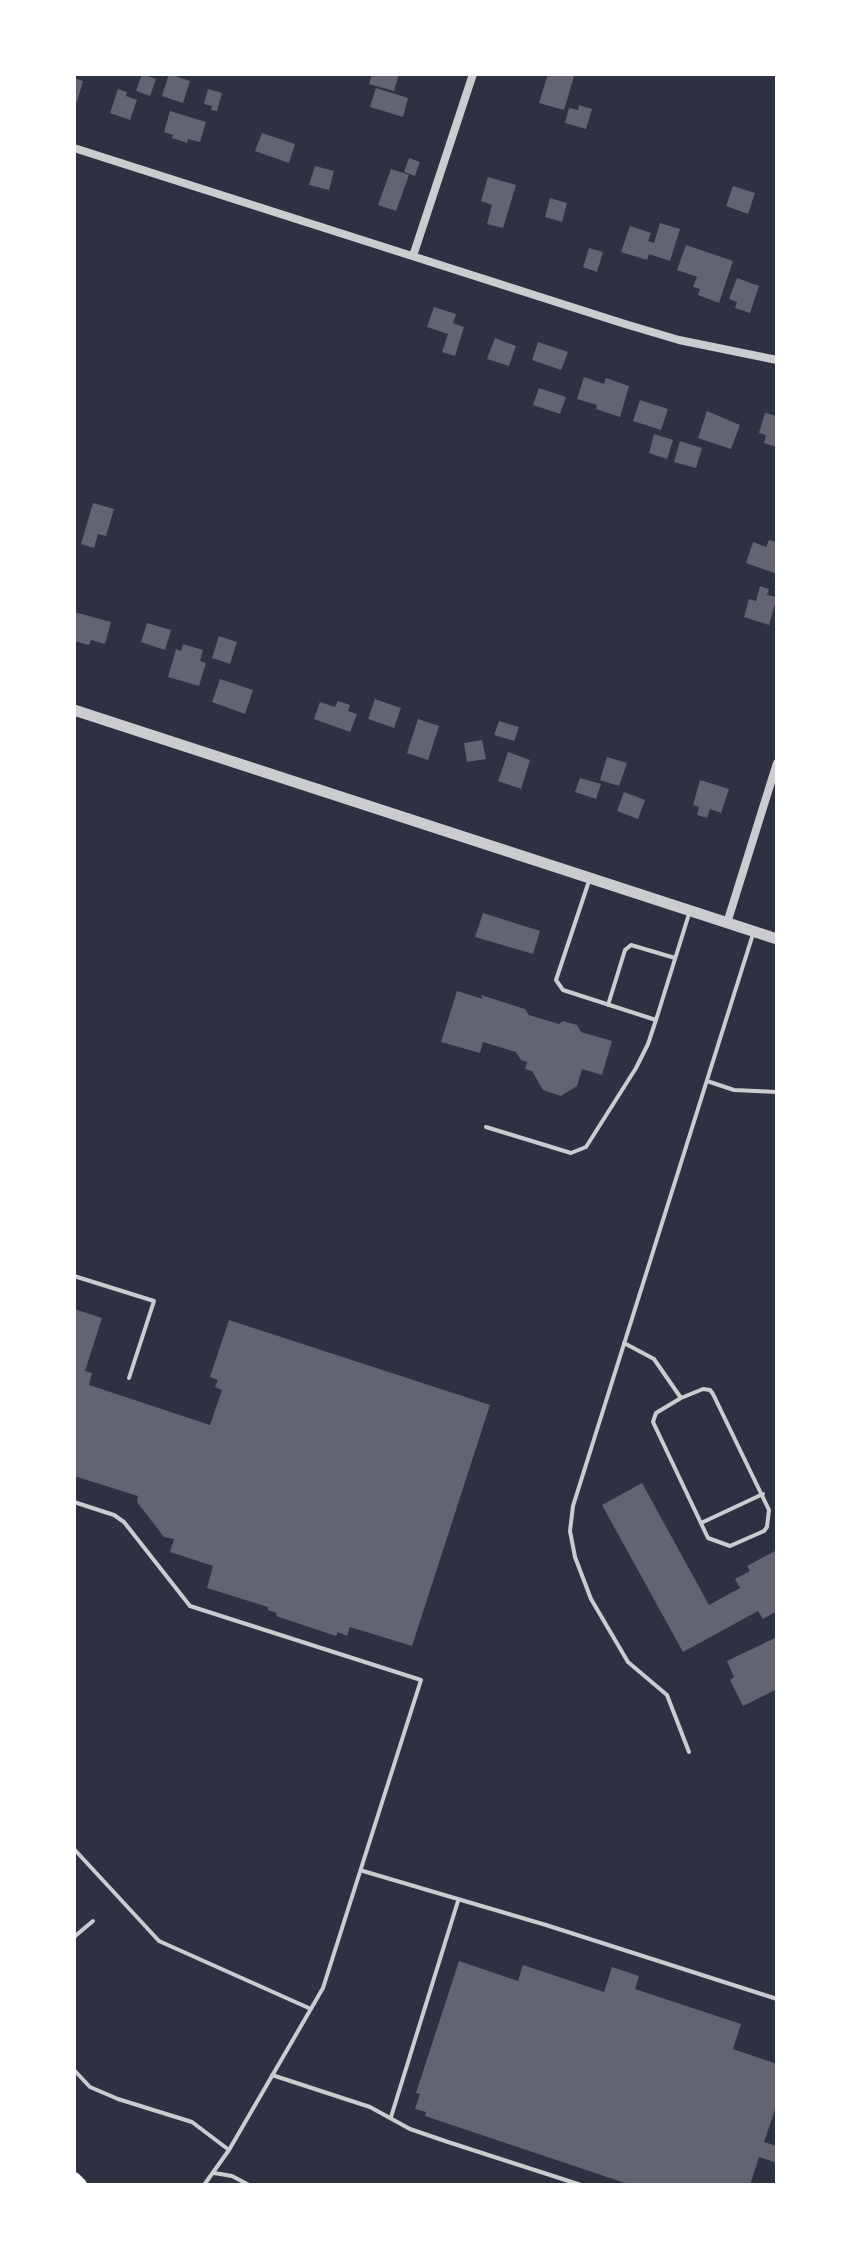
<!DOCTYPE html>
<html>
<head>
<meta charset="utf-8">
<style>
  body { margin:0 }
  #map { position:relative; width:851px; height:2259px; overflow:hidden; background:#2d3142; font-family:"Roboto Condensed",sans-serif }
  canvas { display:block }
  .frame { position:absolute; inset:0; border:76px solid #fff; pointer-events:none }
</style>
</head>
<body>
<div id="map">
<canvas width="851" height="2259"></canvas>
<div class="frame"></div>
</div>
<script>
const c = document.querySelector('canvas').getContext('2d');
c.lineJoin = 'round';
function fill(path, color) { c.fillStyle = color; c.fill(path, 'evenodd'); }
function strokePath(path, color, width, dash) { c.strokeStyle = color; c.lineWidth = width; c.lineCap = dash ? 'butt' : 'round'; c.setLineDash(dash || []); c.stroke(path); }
fill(new Path2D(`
  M142 74 156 79 150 96 136 91Z
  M169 74 190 81 183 103 162 96Z
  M372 74H399L394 91 369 84Z
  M548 74 574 76 564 110 539 103Z
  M74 78 83 81 77 102 74 101Z
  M376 88 408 98 403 117 370 107Z
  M118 89 127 92 126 96 137 100 130 120 110 113Z
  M208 89 222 93 217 111 211 110 212 106 204 104Z
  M579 105 592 109 586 129 565 123 569 108 578 110Z
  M170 111 206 122 200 142 188 139 187 143 172 138 173 135 164 132Z
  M262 133 295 144 289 163 255 151Z
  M409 158 420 162 415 176 404 172Z
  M315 166 334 171 329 190 309 185Z
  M391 169 409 175 396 211 378 205Z
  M488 177 516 185 503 228 487 224 492 205 481 201Z
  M733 186 755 193 748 214 726 206Z
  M550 198 567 203 562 222 545 217Z
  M660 223 680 229 670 261 649 254 647 260 621 252 630 226 651 233 648 241 654 243Z
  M686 245 733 261 719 303 698 295 700 289 693 287 697 277 677 270Z
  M589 248 603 252 597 272 583 267Z
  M737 278 759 286 750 313 735 308 737 302 729 299Z
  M434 307 456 314 453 323 464 327 455 356 442 352 448 334 427 327Z
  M495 338 516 346 509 366 487 359Z
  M538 342 568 352 561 370 532 360Z
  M584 377 604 384 606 378 629 386 620 417 596 409 597 405 577 399Z
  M539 388 566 397 560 414 533 405Z
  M640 400 668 409 661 430 633 421Z
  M707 411 740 425 731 449 698 438Z
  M765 413 777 416V447L764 443 766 435 759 433Z
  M654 434 673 440 667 459 649 453Z
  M680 441 702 448 696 468 674 462Z
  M93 503 114 509 106 536 98 534 94 548 81 544Z
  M769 540 777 542V574L746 563 753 542 766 547Z
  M760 586 769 589 767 595 777 597 769 625 744 617 749 599 756 601Z
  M74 612 111 622 105 644 91 640 89 645 74 641Z
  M147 623 171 630 165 650 141 642Z
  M219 636 237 642 230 664 212 658Z
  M183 644 203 650 200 661 206 663 199 686 168 677 176 649 181 651Z
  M220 679 253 690 245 714 212 702Z
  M375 699 401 708 394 728 368 719Z
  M338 701 350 705 348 711 357 714 350 732 314 719 320 702 335 707Z
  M418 719 439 726 428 760 407 753Z
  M499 721 519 727 514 741 494 735Z
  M482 740 486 759 467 762 464 743Z
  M508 752 530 760 521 789 498 781Z
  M607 757 627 763 619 786 600 780Z
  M580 778 601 784 596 799 575 792Z
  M700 780 729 789 721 813 710 809 707 818 697 815 699 807 693 805Z
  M624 792 645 800 638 819 617 811Z
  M483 913 540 931 533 954 475 937Z
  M457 991 483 999 481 995 525 1009 529 1015 559 1024 563 1021 577 1025 581 1032 612 1041 602 1075 582 1069 577 1086 561 1096 543 1090 532 1071 525 1069 527 1062 521 1060 516 1052 483 1042 480 1053 441 1042Z
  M74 1309 102 1318 85 1371 92 1373 89 1385 210 1425 222 1390 215 1387 218 1380 210 1377 229 1320 490 1405 412 1646 350 1627 347 1636 338 1632 336 1636 276 1616 277 1613 268 1610V1607L207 1588 213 1566 170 1552 174 1539 164 1537 137 1502 138 1496 74 1476Z
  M642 1483 709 1605 740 1588 735 1579 750 1571 747 1566 777 1550V1611L763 1619 758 1611 683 1652 602 1505Z
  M777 1637V1689L743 1706 730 1680 734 1677 727 1661Z
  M459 1961 518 1981 523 1965 604 1992 612 1967 639 1976 635 1989 741 2024 733 2049 777 2064V2104L764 2142 777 2146V2163L759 2157 750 2185H631L425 2116 426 2112 415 2109 420 2094 416 2093Z`), '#626471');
strokePath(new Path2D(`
  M589 881 556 980 563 990 656 1020 689 914
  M608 1005 625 950 631 945 675 958
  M707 1081 734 1090 777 1092
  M486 1127 571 1153 586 1147 636 1068 648 1044 656 1020
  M74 1276 154 1301 129 1378
  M624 1343 654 1359 681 1398 656 1413 653 1422 708 1538 730 1546 764 1531 767 1527 769 1510 713 1394 710 1390 703 1389 681 1398
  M74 1502 114 1515 124 1522 190 1606 421 1680 323 1988 229 2150 204 2185
  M701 1523 763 1494
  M689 1752 667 1695 628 1662 591 1599 575 1557 570 1531 573 1506 753 934
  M74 1849 159 1941 311 2009
  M363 1871 546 1925 777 1999
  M74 1937 93 1921
  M74 2070 90 2087 118 2099 192 2122 229 2150
  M272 2075 370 2107 410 2129 448 2142 581 2185
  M391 2117 458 1901
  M214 2173 232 2176 249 2185`), '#caccd0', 4);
strokePath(new Path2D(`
  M74 148 625 324 679 340 777 360
  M413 256 473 74
  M727 923 777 763`), '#caccd0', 8);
strokePath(new Path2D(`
  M74 710 777 939`), '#caccd0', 11);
strokePath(new Path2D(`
  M74 2179 80 2185`), '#fff', 14);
</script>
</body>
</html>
